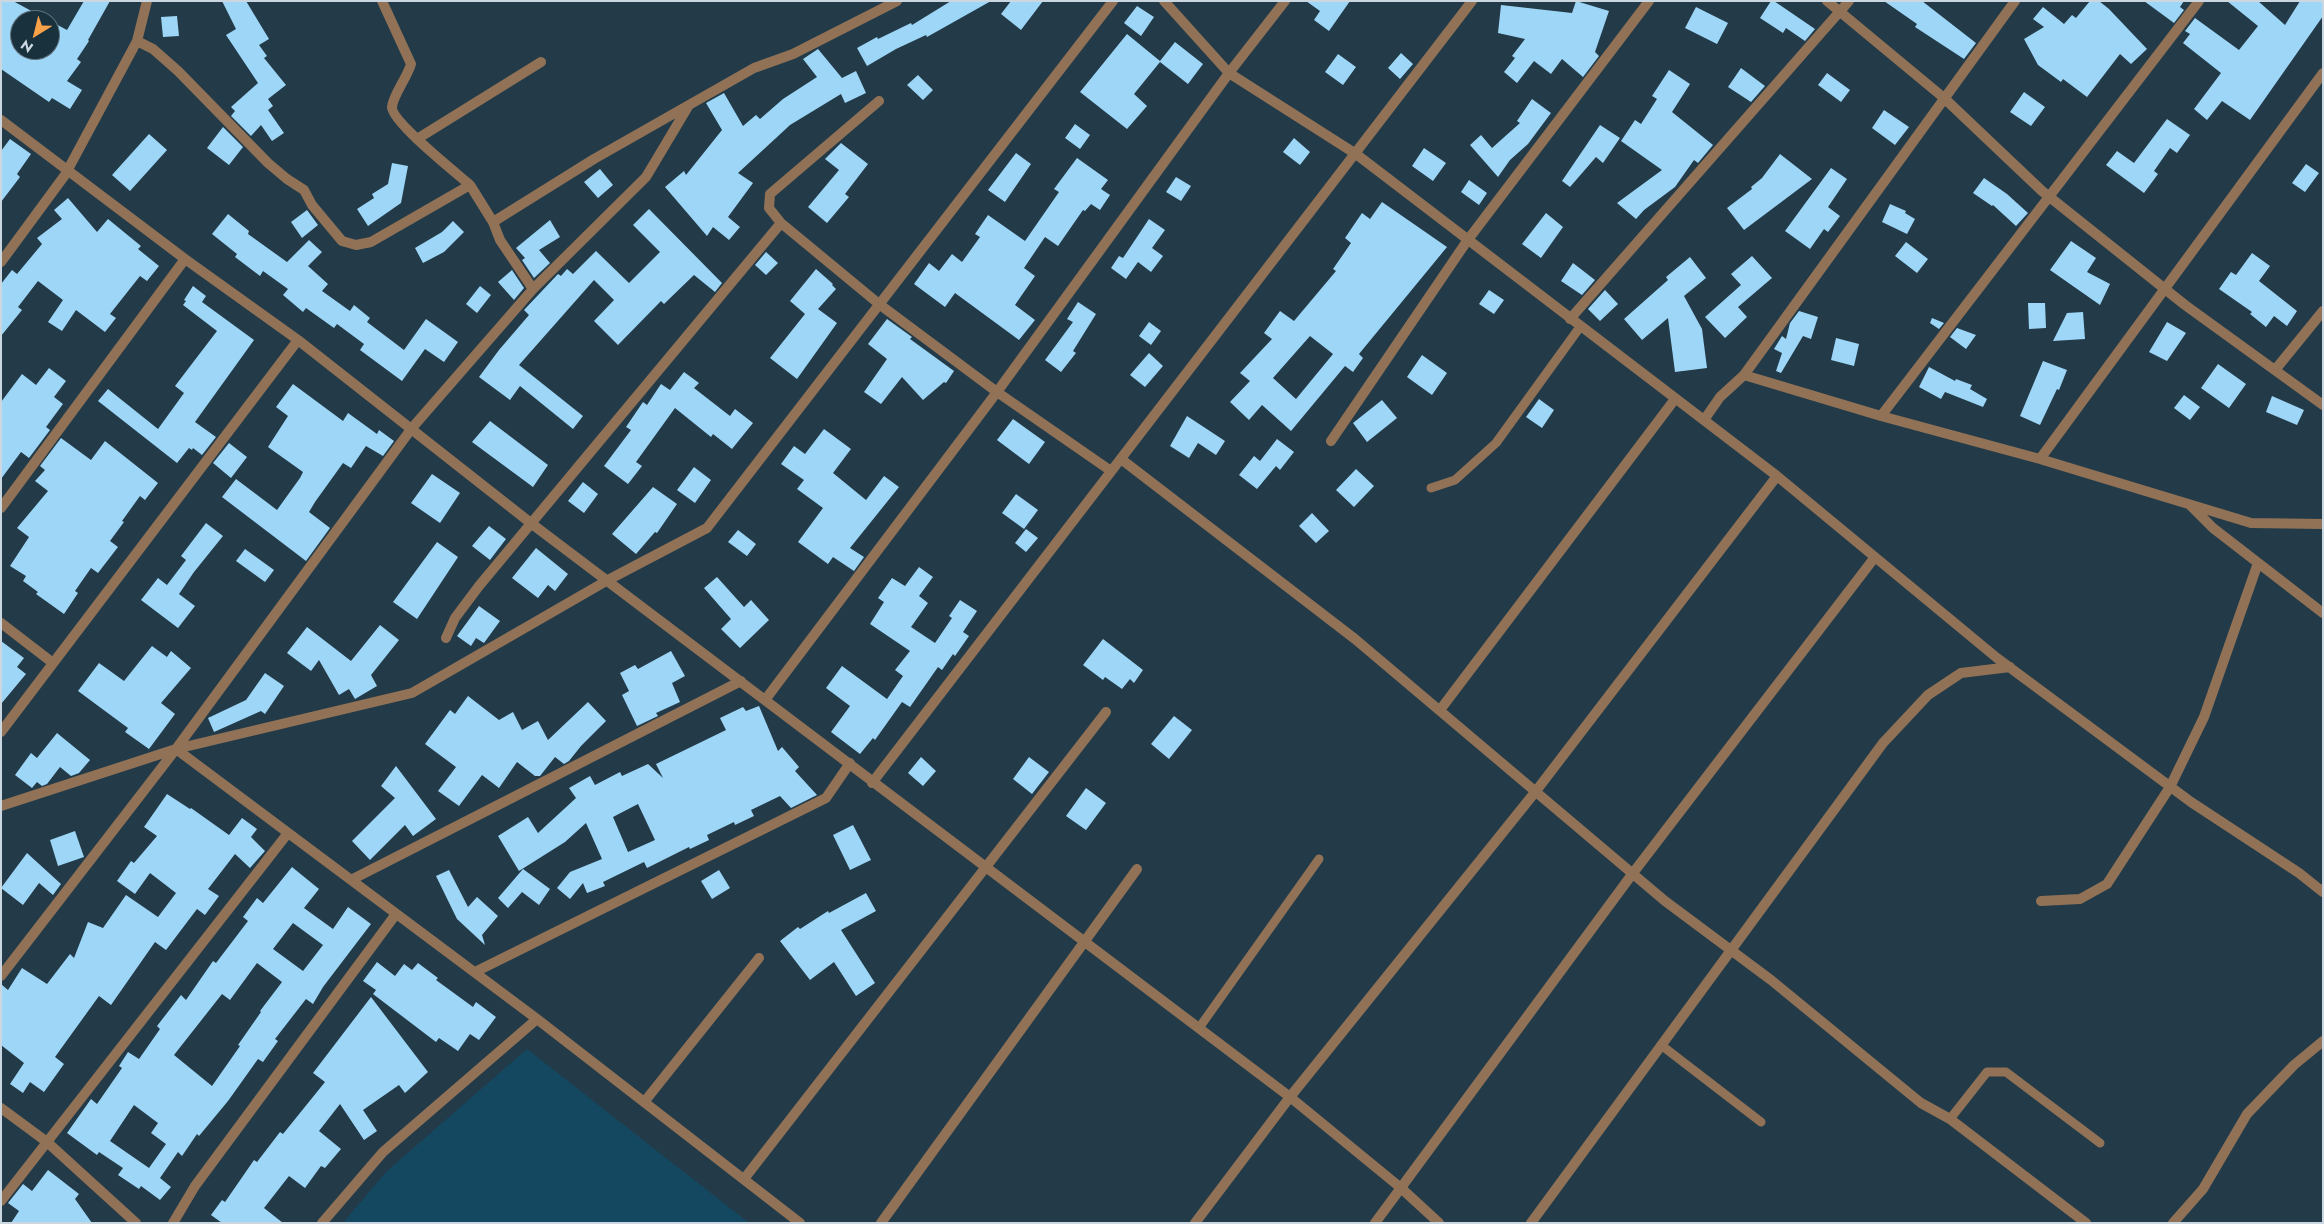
<!DOCTYPE html>
<html>
<head>
<meta charset="utf-8">
<style>
  body { margin:0 }
  #map { position:relative; width:2324px; height:1224px; overflow:hidden; background:#233b48; font-family:Jost,sans-serif }
  canvas { display:block }
  .frame { position:absolute; inset:0; border:2px solid #cad7e0; pointer-events:none }
  .north { position:absolute; left:10px; top:10px; width:50px; height:50px; box-sizing:border-box; background:#19303d; border:1px solid #60737e; border-radius:50%; rotate:216deg; font-size:14px; font-weight:700; line-height:20px; text-align:center; color:#cad7e0 }
  .north::after { content:''; display:block; margin:auto; width:18px; height:22px; background:#f7a149; clip-path:polygon(50% 0,100% 100%,50% 72%,0 100%) }
</style>
</head>
<body>
<div id="map">
<canvas width="2324" height="1224"></canvas>
<div class="frame"></div>
<div class="north">N</div>
</div>
<script>
const c = document.querySelector('canvas').getContext('2d');
c.lineJoin = 'round';
function fill(path, color) { c.fillStyle = color; c.fill(path, 'evenodd'); }
function strokePath(path, color, width, dash) { c.strokeStyle = color; c.lineWidth = width; c.lineCap = dash ? 'butt' : 'round'; c.setLineDash(dash || []); c.stroke(path); }
fill(new Path2D(`
  M527 1049 749 1223H343L386 1172Z`), '#144861');
fill(new Path2D(`
  M1 1H13L48 20H20V50H50V21L67 30 84 1H110L88 40 89 41 77 59 81 62 67 81 82 90 70 109 52 98 49 102 1 69Z
  M222 1H246L269 39 259 45 267 56 264 58 286 85 268 99 273 106 268 110 284 133 272 141 261 125 251 136 231 116 235 111 231 107 258 83 226 35 236 29Z
  M951 1H991L927 37 926 35 896 49 867 66 857 48 877 37 878 39 911 23 912 25Z
  M1011 1H1043L1021 30 1001 14Z
  M1306 1H1350L1329 31 1314 20 1320 11Z
  M1576 1 1609 11 1595 52 1599 56 1583 77 1562 59 1551 74 1534 61 1517 83 1504 72 1515 58 1512 56 1525 39 1498 33 1501 5 1572 13Z
  M1771 1H1774L1815 29 1805 41 1786 28 1783 33 1760 18Z
  M1884 1H1922L1976 43 1964 59 1915 27 1917 24Z
  M2090 1H2099L2109 9 2147 49 2131 64 2120 54 2087 97 2063 79 2061 82 2038 65 2024 39 2044 27 2033 19 2043 7 2064 24 2072 15 2076 18Z
  M2144 1H2184L2180 7 2184 10 2174 23Z
  M2227 1H2258L2285 25 2300 1H2323V16L2250 120 2222 101 2207 120 2194 109 2221 73 2183 43 2190 34 2185 31 2195 18 2239 50 2258 26Z
  M1137 6 1154 17 1141 36 1124 23Z
  M1696 7 1728 23 1717 44 1685 28Z
  M177 16 179 36 163 37 161 17Z
  M1127 34 1160 61 1175 42 1203 64 1188 84 1160 62 1134 94 1147 106 1127 129 1080 92Z
  M818 49 842 78 856 71 866 93 845 103 841 94 790 125 776 138 738 173 753 183 728 217 740 227 729 240 713 227 707 236 665 187 684 171 686 175 722 130 706 103 724 93 743 126 756 115 760 119 783 99 817 77 803 59Z
  M1401 53 1413 64 1400 79 1388 68Z
  M1338 54 1356 67 1343 85 1325 72Z
  M1741 68 1765 86 1751 102 1728 87Z
  M1669 70 1690 84 1672 112 1713 145 1698 163 1694 160 1675 187 1644 210 1636 219 1617 203 1662 170 1621 141 1635 120 1641 124 1657 99 1652 96Z
  M1827 73 1850 90 1841 102 1818 85Z
  M918 75 933 90 923 100 907 85Z
  M2024 92 2045 107 2031 126 2010 112Z
  M1532 99 1551 113 1528 144 1510 160 1498 177 1470 145 1481 135 1492 148 1520 123 1517 121Z
  M1884 110 1909 127 1895 145 1872 128Z
  M2167 119 2190 135 2177 153 2170 148 2154 171 2158 174 2144 193 2106 165 2117 151 2134 163Z
  M1075 124 1090 135 1080 149 1065 138Z
  M1600 125 1620 138 1603 163 1596 157 1570 187 1562 181Z
  M223 127 243 147 229 165 207 148Z
  M149 134 167 150 130 191 112 175Z
  M1294 138 1310 152 1300 165 1283 152Z
  M10 139 31 154 17 174 20 177 1 202V151Z
  M841 143 868 164 845 194 849 197 827 223 808 207 839 170 825 159Z
  M1424 148 1446 163 1433 181 1412 166Z
  M1016 153 1031 164 1005 202 988 190Z
  M1780 154 1812 179 1744 230 1727 208 1752 189 1751 187 1762 178Z
  M1077 158 1108 180 1101 189 1110 195 1100 210 1091 204 1085 211 1083 210 1058 246 1045 237 1024 268 1035 276 1015 305 1035 320 1019 340 955 293 945 307 914 284 929 263 939 271 952 254 962 262 980 237 975 234 988 215 1025 241 1059 192 1054 189Z
  M392 163 408 166 401 203 368 226 357 209 374 198 372 194 388 184Z
  M2306 164 2319 173 2305 192 2292 183Z
  M1831 168 1847 179 1828 207 1840 216 1828 232 1824 229 1810 249 1785 231Z
  M600 169 613 185 598 198 584 182Z
  M1176 177 1191 186 1181 201 1166 192Z
  M1984 178 2007 194 2028 213 2016 226 1993 205 1992 206 1973 193Z
  M1469 180 1487 193 1479 205 1461 192Z
  M68 198 97 232 108 219 141 246 138 249 159 266 147 281 140 276 110 314 116 318 105 332 76 310 62 331 48 322 63 300 38 281 18 307 22 310 1 336V284L12 270 17 274 42 244 37 238 62 219 54 210Z
  M1382 202 1447 247 1359 354 1363 358 1353 372 1345 366 1291 431 1262 405 1249 420 1230 402 1250 381 1240 373 1272 339 1264 333 1280 311 1294 321 1336 271 1333 269 1351 243 1345 238 1362 213 1370 219ZM1310 336 1333 354 1296 399 1273 378Z
  M1890 204 1906 211 1905 213 1915 219 1907 234 1882 222Z
  M649 209 722 283 715 292 694 275 664 304 661 301 618 345 594 321 614 300 594 280 519 365 583 416 573 429 520 386 510 400 479 377 499 350 529 315 524 310 558 274 561 276 567 269 573 274 596 251 629 283 660 252 633 225Z
  M307 210 318 225 302 238 291 222Z
  M1546 213 1563 227 1541 258 1522 244Z
  M228 214 249 231 248 234 287 262 309 240 322 252 308 266 328 284 322 291 350 311 354 305 370 318 367 322 404 350 426 319 458 342 444 362 425 349 402 381 360 350 364 344 337 324 334 328 306 308 303 312 283 295 288 289 263 271 260 276 235 257 237 254 212 234Z
  M1149 219 1165 230 1152 248 1163 256 1151 272 1138 262 1126 279 1111 268 1119 256 1123 258Z
  M550 220 560 237 539 250 550 263 534 278 522 260 525 258 516 248Z
  M453 221 464 232 444 252 423 263 415 248 442 232Z
  M2071 241 2096 258 2087 272 2110 284 2100 305 2050 270Z
  M1906 242 1928 259 1917 273 1895 256Z
  M766 252 778 263 766 275 755 265Z
  M2252 253 2270 266 2259 281 2297 311 2287 326 2274 316 2266 327 2250 314 2252 312 2219 289 2231 272 2236 275Z
  M1752 256 1772 278 1738 307 1747 317 1725 338 1705 317 1741 285 1731 274Z
  M1690 257 1706 278 1684 296 1702 329 1707 368 1675 372 1668 318 1642 340 1624 319 1668 280 1666 277Z
  M1573 263 1595 280 1582 295 1561 281Z
  M816 269 833 284 832 285 836 289 818 309 837 323 797 379 770 358 805 314 790 301Z
  M512 270 524 288 514 300 498 282Z
  M193 286 206 296 202 302 254 340 195 422 216 437 202 455 193 448 192 450 189 448 177 463 98 401 108 389 158 429 184 393 175 386 217 331 183 305 186 301 184 300Z
  M480 286 491 295 477 313 466 304Z
  M1489 290 1504 300 1494 314 1479 304Z
  M1605 290 1618 304 1600 321 1588 309Z
  M1078 302 1096 314 1073 351 1076 353 1061 372 1045 360 1073 322 1067 319Z
  M2028 303H2045L2046 328 2029 329Z
  M1799 311 1818 317 1811 339 1803 336 1781 373 1776 371 1782 353 1774 349 1782 336 1786 339 1790 323Z
  M2083 312 2085 339 2053 341 2067 313Z
  M1932 318 1944 323 1939 329 1930 323Z
  M887 319 912 337 910 339 954 371 946 383 944 382 923 400 902 377 881 404 864 392 887 359 868 344Z
  M1149 322 1161 331 1151 345 1139 336Z
  M2167 322 2186 333 2167 361 2149 352Z
  M1957 328 1976 335 1966 349 1950 337Z
  M1836 338 1859 344 1854 366 1831 360Z
  M1149 353 1163 366 1145 387 1130 375Z
  M1422 355 1447 373 1432 395 1407 377Z
  M2043 361 2067 370 2059 390 2057 389 2040 425 2020 416Z
  M2218 364 2246 384 2229 408 2201 388Z
  M1929 367 1955 381 1956 379 1972 385 1970 389 1987 399 1983 407 1945 392 1941 399 1919 387Z
  M49 368 66 381 54 397 63 404 46 427 50 430 29 458 21 452 1 479V402L22 374 36 385Z
  M684 372 699 383 694 388 730 416 735 409 753 423 732 449 713 434 711 437 675 408 636 462 642 466 628 484 604 466 631 430 626 427 643 402 647 405 661 384 670 390Z
  M293 384 343 421 348 413 377 434 379 430 394 441 383 456 366 446 351 468 343 463 315 502 309 512 330 528 306 561 222 497 236 479 277 510 300 478 303 472 268 447 288 416 276 407Z
  M2184 395 2200 407 2190 420 2174 408Z
  M2272 396 2304 410 2297 425 2266 412Z
  M1539 399 1554 410 1542 428 1526 417Z
  M1382 400 1397 418 1367 442 1353 423Z
  M1187 416 1225 441 1216 455 1198 443 1189 458 1170 446Z
  M1013 419 1045 442 1029 464 997 440Z
  M490 421 548 465 533 487 472 442Z
  M824 429 851 449 833 473 866 500 884 476 899 487 850 548 864 557 854 571 833 557 828 564 798 542 823 508 797 489 804 480 781 464 794 446 805 454Z
  M61 438 91 460 105 441 158 483 145 500 140 496 122 521 124 522 110 541 118 547 98 573 91 568 75 591 78 593 64 614 36 594 38 592 23 581 26 576 10 566 29 537 17 528 48 491 35 481 45 470 40 466Z
  M1277 439 1294 452 1280 470 1276 466 1257 489 1239 475 1254 456 1260 461Z
  M229 443 247 457 231 478 213 463Z
  M694 467 711 480 695 503 677 490Z
  M1356 469 1374 486 1354 507 1336 490Z
  M432 474 460 493 440 523 411 503Z
  M583 482 598 494 584 513 568 501Z
  M653 487 677 504 657 533 655 532 636 554 612 534Z
  M1016 494 1038 510 1024 529 1002 513Z
  M1312 513 1329 531 1316 543 1299 526Z
  M206 523 223 536 194 572 179 594 195 606 178 628 141 600 158 578 167 585 186 560 181 556Z
  M489 526 506 539 490 560 472 546Z
  M1026 529 1038 538 1026 552 1015 543Z
  M738 530 756 544 747 556 728 542Z
  M437 542 458 557 417 619 393 602Z
  M536 548 568 574 555 591 548 585 538 598 512 578Z
  M245 549 274 570 265 582 236 561Z
  M919 567 933 577 919 596 928 603 911 627 935 643 952 618 949 616 960 600 977 611 963 632 969 636 955 656 953 654 942 670 938 667 910 707 902 702 875 740 873 738 860 754 831 732 850 706 826 688 842 666 887 699 903 676 895 670 910 651 870 624 884 602 878 598 892 578 905 586Z
  M717 577 744 607 751 600 769 620 740 648 721 629 731 619 704 588Z
  M479 606 500 621 484 643 476 638 471 646 457 636Z
  M380 625 399 640 371 675 377 686 355 699 349 689 339 695 319 660 311 671 287 653 307 627 351 661Z
  M1103 639 1143 670 1134 683 1130 679 1122 689 1105 677 1103 680 1083 665Z
  M1 641 24 658 17 667 26 674 1 704Z
  M152 646 167 657 171 651 191 668 161 703 175 714 149 749 125 732 128 728 78 691 99 663 124 681Z
  M671 651 685 676 672 683 680 702 656 713 658 716 637 726 622 695 629 691 620 673 635 665 638 669Z
  M265 673 284 686 265 714 261 711 214 732 208 718 246 700Z
  M468 696 499 720 513 712 522 730 538 721 548 740 588 702 606 721 581 746 569 761 564 764 555 757 540 776H535L517 762 499 788 482 775 459 806 438 791 456 767 425 744 450 710 455 714Z
  M759 706 778 751 782 747 799 767 795 771 817 795 791 808 780 796 751 810 754 816 735 825 734 822 707 835 709 840 690 849 689 847 647 868 644 862 603 882 605 886 587 893 583 883 570 899 557 888 570 872 602 859 586 823 565 842 519 871 498 836 528 817 538 833 576 798 569 788 590 776 595 785 620 772 622 776 648 764 663 778 656 764 726 730 720 718 743 707 746 711ZM638 804 655 840 628 852 613 817Z
  M1174 716 1192 730 1169 759 1151 744Z
  M57 733 90 760 79 773 71 776 60 767 47 784 42 786 37 782 32 788 15 775 31 753 37 758Z
  M921 757 936 771 923 786 908 773Z
  M1029 757 1049 772 1032 794 1013 779Z
  M396 766 436 819 413 836 405 825 370 860 352 841 395 798 381 786Z
  M1086 788 1106 803 1086 830 1066 816Z
  M167 794 190 809 191 808 229 835 242 818 257 829 251 837 265 851 250 868 235 854 208 889 219 896 205 915 197 909 166 950 155 942 111 1005 99 996 55 1057 64 1064 44 1092 30 1082 23 1093 10 1084 24 1063 1 1045V984L8 990 22 968 47 984 70 954 74 958 88 922 103 928 126 895 158 917 176 893 150 873 135 894 117 881 131 861 134 863 157 836 144 827Z
  M853 825 871 860 850 870 833 835Z
  M75 831 84 857 58 866 50 840Z
  M27 853 61 884 53 895 39 883 23 905 1 888Z
  M292 867 319 889 304 908 333 929 348 907 371 924 323 987 313 1004 306 999 275 1039 278 1041 263 1062 258 1059 228 1101 199 1136 197 1134 182 1156 178 1152 160 1178 171 1187 160 1200 141 1186 139 1189 118 1175 123 1168 99 1152 97 1155 67 1133 91 1099 97 1104 122 1068 119 1066 128 1052 139 1059 160 1029 157 1026 181 995 186 1000 213 961 216 963 248 921 243 917 257 898 263 903ZM293 923 323 945 303 971 273 949ZM257 963 282 982 260 1011 261 1012 238 1045 240 1046 212 1086 174 1055 222 994 230 1000ZM134 1105 158 1123 151 1133 166 1144 149 1168 110 1141Z
  M523 869 550 889 539 905 522 892 508 908 498 898Z
  M449 870 468 907 477 897 498 916 482 935 485 945 457 919 436 876Z
  M719 870 730 888 712 899 701 881Z
  M866 893 876 911 841 930 875 983 856 996 834 962 810 980 780 941 798 927 800 929 828 911 829 913Z
  M377 962 395 976 404 964 412 970 418 963 438 978 436 980 473 1007 476 1002 496 1017 479 1040 470 1034 458 1051 439 1038 436 1042 373 994 376 990 363 981Z
  M371 997 428 1072 405 1093 399 1085 363 1110 377 1131 364 1140 340 1104 319 1131 341 1149 325 1168 321 1166 305 1188 289 1176 264 1208 283 1223H222L211 1215 222 1200 225 1202 254 1160 257 1162 280 1132 283 1134 325 1082 313 1073Z
  M48 1170 79 1194 75 1199 92 1223H11L19 1211 8 1203 23 1184 32 1191Z`), '#9ed6f7');
strokePath(new Path2D(`
  M1431 488 1455 480 1496 443 1580 327
  M1199 1028 1319 859
  M1661 1045 1761 1122
  M1950 1119 1987 1072H2006L2100 1143`), '#917257', 9);
strokePath(new Path2D(`
  M382 1 411 64C407 78 393 95 392 107 391 121 456 173 470 185
  M1164 1 1229 73 1356 154 1777 476 1997 658 2191 802 2299 873 2323 892
  M1827 1 1944 98 2042 191 2185 305 2323 405
  M137 41 153 49 178 71 268 163 287 179 304 190 312 205 342 241 356 245 371 242 470 185 493 222 500 240 533 289
  M879 101 770 194 769 208 781 223 879 304 997 392 1111 471
  M1 120 185 259 298 340 532 524 1290 1097 1401 1188 1439 1223
  M417 139 541 62
  M493 222 594 159 754 68 793 54 897 1
  M1 262 65 175 137 41 147 1
  M1570 319 1849 1
  M2275 370 2323 311
  M1744 375 1881 416 2040 459 2251 523 2323 524
  M1881 416 2199 1
  M1704 420 1720 397 1744 375 2015 1
  M1331 441 1467 241 1649 1
  M1121 459 1355 639 1665 901 1771 980 1921 1103 1950 1119 2086 1223
  M2040 459 2323 73
  M2190 505 2213 528 2323 613
  M1 508 185 259
  M1 623 53 663
  M446 638 455 618 479 586 781 223
  M765 700 997 392 1229 73 1285 1
  M1440 710 1675 399
  M1 732 298 340
  M176 749 537 1019 800 1223
  M872 783 1472 1
  M1 806 176 749 412 693 608 580 707 528 1113 1
  M351 880 741 681
  M2041 901 2080 899 2107 884 2170 787 2204 717 2258 563
  M475 972 826 798 850 763
  M1 976 176 749 412 428 533 289 646 177 689 105
  M645 1101 759 958
  M1 1108 47 1142 136 1223
  M744 1179 1106 712
  M1 1201 288 833
  M173 1223 195 1186 396 914
  M322 1223 383 1152 537 1019
  M881 1223 1137 869
  M1195 1223 1290 1097 1536 791 1777 476
  M1375 1223 1633 873 1875 557
  M1531 1223 1883 743 1928 695 1961 673 2010 667
  M2173 1223 2203 1189 2247 1114 2294 1065 2323 1041`), '#917257', 10);
</script>
</body>
</html>
